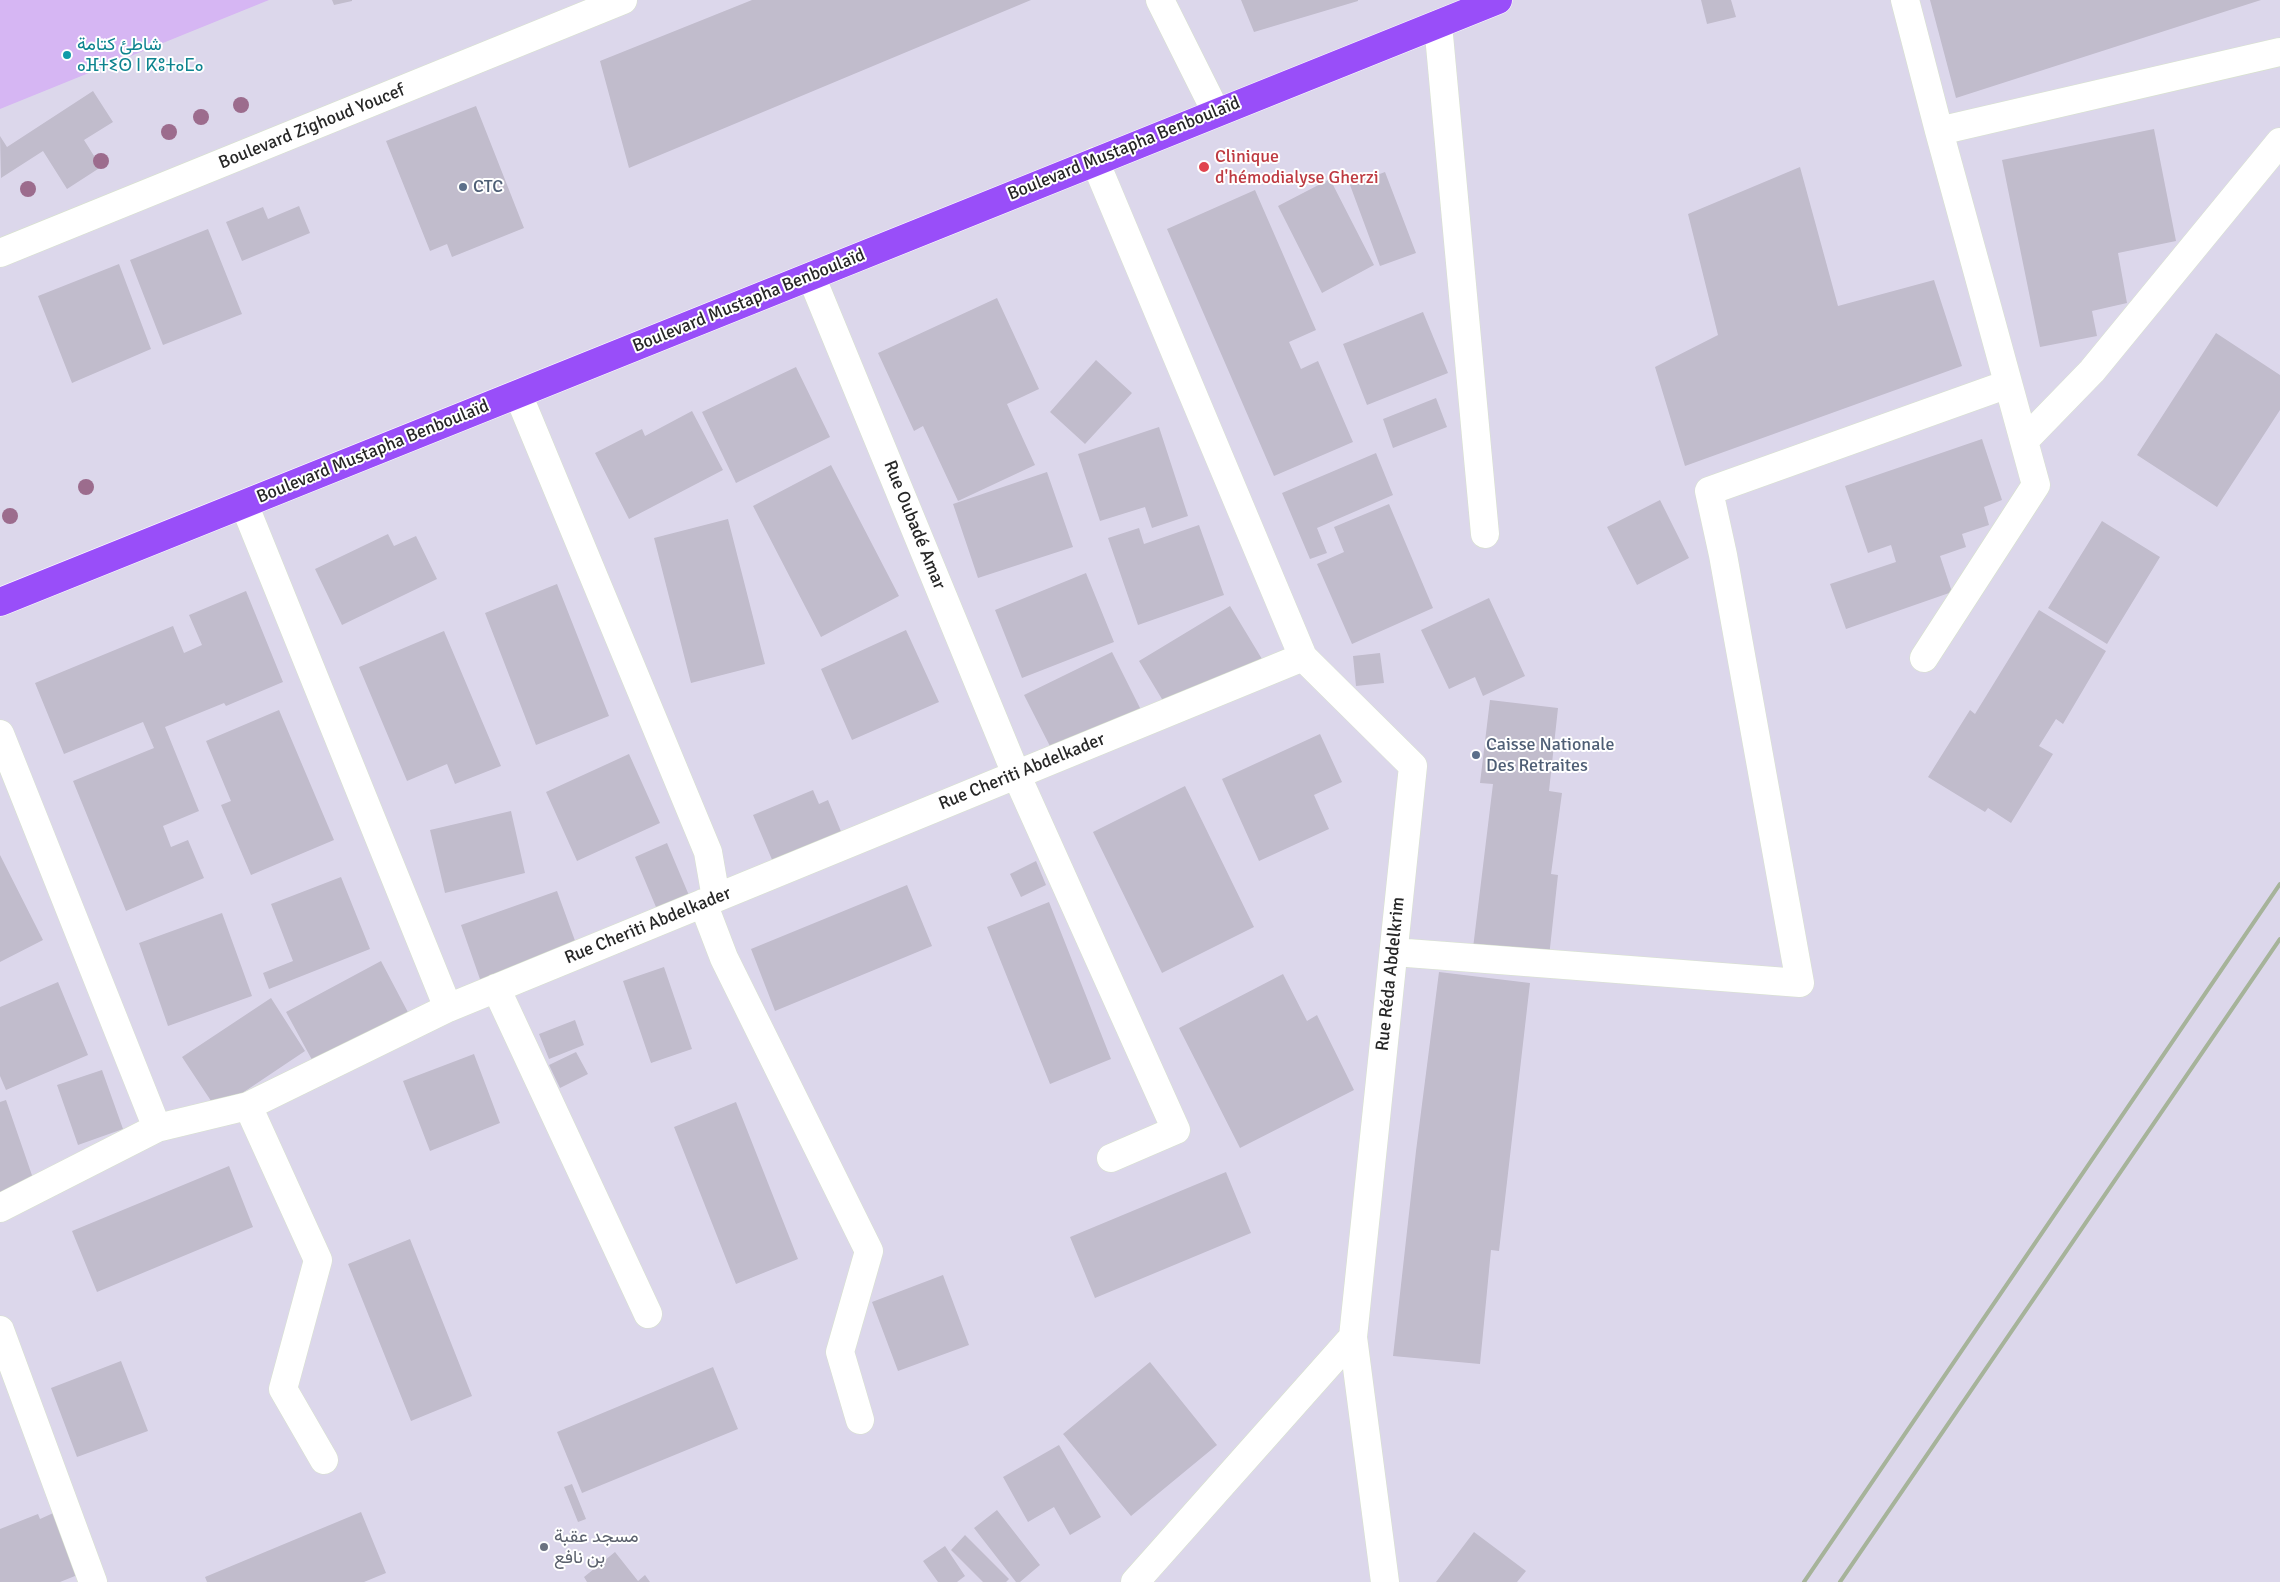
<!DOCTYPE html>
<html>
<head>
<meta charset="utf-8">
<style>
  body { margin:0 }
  canvas { display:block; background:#dcd7eb }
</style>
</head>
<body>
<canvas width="2280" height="1582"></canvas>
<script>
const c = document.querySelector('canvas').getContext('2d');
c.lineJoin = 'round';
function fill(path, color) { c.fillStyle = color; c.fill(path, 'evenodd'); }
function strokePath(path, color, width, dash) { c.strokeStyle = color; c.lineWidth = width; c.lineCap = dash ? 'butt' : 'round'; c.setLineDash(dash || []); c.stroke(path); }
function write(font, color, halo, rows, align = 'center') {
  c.font = font + ' Signika,Vazirmatn,"Noto Sans Tifinagh",sans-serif'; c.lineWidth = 4; c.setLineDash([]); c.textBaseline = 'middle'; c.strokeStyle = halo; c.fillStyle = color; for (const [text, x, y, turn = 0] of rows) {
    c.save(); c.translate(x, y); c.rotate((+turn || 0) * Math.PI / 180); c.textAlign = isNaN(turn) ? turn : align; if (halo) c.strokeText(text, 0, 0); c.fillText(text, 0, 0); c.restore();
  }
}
fill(new Path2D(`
  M0 0H269L0 109Z`), '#d6b6f3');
fill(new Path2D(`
  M332 0H352V1L334 5Z
  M752 0H1031L629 168 600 61Z
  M1241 0H1358V1L1254 32Z
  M1701 0H1731L1736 17 1707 24Z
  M1930 0H2261L1956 98Z
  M93 91 113 122 84 140 101 167 67 189 43 151 1 178 0 136 7 147Z
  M476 106 524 228 452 257 447 244 430 251 386 141Z
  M2154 129 2176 241 2118 253 2127 303 2092 311 2097 336 2040 347 2002 160Z
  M1800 167 1838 306 1934 280 1962 366 1685 466 1655 367 1718 335 1688 214Z
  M1385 172 1416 253 1380 266 1350 185Z
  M1330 179 1374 265 1322 293 1278 206Z
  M1255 190 1316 330 1289 342 1301 369 1318 361 1353 442 1274 476 1167 229Z
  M299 206 310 233 242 261 226 222 263 207 268 219Z
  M208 229 242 314 163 345 130 260Z
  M119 264 151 349 72 383 38 296Z
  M997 298 1039 389 1007 404 1035 465 958 501 923 426 914 431 878 353Z
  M1423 312 1448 373 1367 405 1343 344Z
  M2216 333 2280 375V410L2217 507 2137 455Z
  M1096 360 1132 393 1085 444 1050 412Z
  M796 367 830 437 736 483 702 412Z
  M1436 398 1447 427 1393 448 1383 419Z
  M692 411 723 470 629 519 595 453 642 429 645 436Z
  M1159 427 1188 516 1152 528 1145 507 1100 521 1078 454Z
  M1982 439 2002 500 1984 507 1989 525 1962 534 1966 547 1940 556 1952 592 1846 629 1830 584 1896 562 1891 545 1868 553 1845 486Z
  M1376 453 1393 495 1317 528 1327 553 1310 559 1282 493Z
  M831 465 899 596 821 637 753 506Z
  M1047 472 1073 547 978 578 953 504Z
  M1660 500 1689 558 1637 585 1607 527Z
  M1389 504 1433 608 1352 644 1317 564 1344 552 1334 527Z
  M728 519 765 664 691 683 654 538Z
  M2102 521 2160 557 2107 644 2048 608Z
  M1199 525 1224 595 1138 625 1108 538 1139 528 1144 544Z
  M388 534 394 546 416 536 437 579 342 625 315 569Z
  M1086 573 1114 642 1022 678 995 610Z
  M557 584 609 716 536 745 485 613Z
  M246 591 283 682 226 706 224 703 165 727 199 811 163 826 171 847 188 840 204 878 126 911 73 781 154 748 143 722 64 754 35 683 173 626 184 653 202 645 189 615Z
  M1489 598 1525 676 1483 696 1475 677 1449 689 1421 630Z
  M1230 606 1262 659 1171 714 1139 661Z
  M2039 610 2106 651 2063 724 2056 719 2039 746 2053 754 2011 823 1988 808 1985 812 1928 777 1970 710 1975 714Z
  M906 630 939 702 852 740 821 669Z
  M444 631 501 766 455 784 447 764 407 781 359 667Z
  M1112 652 1143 714 1056 758 1024 695Z
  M1380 653 1384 683 1356 686 1353 656Z
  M1490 700 1558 708 1549 791 1562 793 1551 874 1558 875 1549 957 1473 948 1493 784 1480 783Z
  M279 710 334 840 251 875 221 805 231 801 206 741Z
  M1320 734 1342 782 1314 795 1329 829 1259 861 1222 779Z
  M629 754 660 823 577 861 546 792Z
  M1185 786 1254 927 1162 973 1093 832Z
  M813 790 819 804 828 800 845 841 776 869 753 815Z
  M511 811 525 873 445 893 430 830Z
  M667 843 693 905 661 919 635 857Z
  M0 855 43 940 0 962Z
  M1036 861 1046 885 1021 897 1010 874Z
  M341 877 370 949 269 989 263 973 293 961 271 904Z
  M907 885 932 946 775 1011 751 949Z
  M557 891 578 949 481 982 461 925Z
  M1049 902 1111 1059 1050 1084 987 927Z
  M222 913 252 996 168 1026 139 943Z
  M381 961 411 1018 317 1069 286 1012Z
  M664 967 692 1049 651 1063 623 981Z
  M1439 972 1530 983 1499 1251 1491 1250 1480 1364 1393 1356 1416 1151Z
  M1283 974 1307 1021 1317 1015 1354 1090 1240 1148 1179 1028Z
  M58 982 88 1055 6 1090 0 1076V1007Z
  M271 998 305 1051 217 1110 182 1057Z
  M575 1020 584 1045 549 1059 539 1034Z
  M576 1052 588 1074 560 1088 549 1065Z
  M474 1054 500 1123 430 1151 403 1081Z
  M102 1070 123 1129 78 1145 57 1085Z
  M6 1100 35 1184 0 1196V1102Z
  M736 1102 798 1259 736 1284 674 1127Z
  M229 1166 253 1227 97 1292 72 1231Z
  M1226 1172 1251 1233 1095 1298 1070 1237Z
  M410 1239 472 1396 411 1421 348 1264Z
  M943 1275 969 1345 898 1371 872 1302Z
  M121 1361 148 1431 77 1457 51 1388Z
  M1150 1362 1217 1445 1131 1516 1063 1434Z
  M713 1367 738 1429 582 1493 557 1432Z
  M1059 1445 1101 1517 1070 1535 1054 1507 1028 1522 1003 1477Z
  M572 1484 586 1519 578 1522 564 1487Z
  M60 1510 85 1572 60 1582H0V1529L38 1514 40 1519Z
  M997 1510 1040 1565 1020 1582H1016L974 1528Z
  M361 1512 386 1573 364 1582H207L205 1577Z
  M1474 1532 1526 1571 1517 1582H1436Z
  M965 1535 1009 1579 1006 1582H983L951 1550Z
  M945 1546 965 1576 957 1582H938L923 1561Z
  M615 1552 638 1581 645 1575 650 1582H587L584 1577Z`), '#c1bccc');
const minor = new Path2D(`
  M1160 0 1216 112
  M1905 0 1939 131 2036 485 1924 658
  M1438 24 1485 534
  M1939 131 2280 52
  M1095 161 1303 657 1413 766 1353 1337 1385 1582
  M0 253 623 0
  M811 276 1016 774 1176 1130 1111 1158
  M518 394 708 852 716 898
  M2024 441 2092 371 2280 142
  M244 504 448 1008
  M0 734 157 1128
  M703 903 724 958 869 1251 840 1352 860 1420
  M1394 952 1800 983 1723 555 1709 491 2008 384
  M496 988 648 1314
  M248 1106 318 1260 283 1389 324 1460
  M0 1208 157 1128 248 1106 448 1008 1303 657
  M0 1330 93 1582
  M1135 1582 1353 1337`);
const major = new Path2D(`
  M0 602 1498 0`);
strokePath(minor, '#d7e2cc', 29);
strokePath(major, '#fff', 29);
strokePath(minor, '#fff', 28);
strokePath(major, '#994ef9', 28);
strokePath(new Path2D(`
  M1804 1582 2280 884
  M1840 1582 2280 939`), '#a6b39a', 4);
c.fillStyle = '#9c6c8d';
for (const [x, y] of [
  [241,105],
  [201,117],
  [169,132],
  [101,161],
  [28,189],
  [86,487],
  [10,516]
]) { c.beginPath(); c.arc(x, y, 8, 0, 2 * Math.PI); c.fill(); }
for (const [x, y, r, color] of [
  [67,55,5,"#0f9aa8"],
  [1204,167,6,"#e0444e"],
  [463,187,5,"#5c6f8a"],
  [1476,755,5,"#5c6f8a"],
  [544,1547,5,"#6b7280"]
]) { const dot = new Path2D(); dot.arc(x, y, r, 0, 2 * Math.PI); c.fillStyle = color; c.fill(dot); strokePath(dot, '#fff', 2); }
write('18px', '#0d838f', '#fff', [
  ["شاطئ كتامة",77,45],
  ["ⴰⴼⵜⵉⵙ ⵏ ⴽⵓⵜⴰⵎⴰ",77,66]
], 'left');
write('18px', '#272727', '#fff', [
  ["Boulevard Zighoud Youcef",312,127,-22],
  ["Boulevard Mustapha Benboulaïd",1124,149,-22],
  ["Boulevard Mustapha Benboulaïd",749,301,-22],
  ["Boulevard Mustapha Benboulaïd",373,452,-22],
  ["Rue Oubadé Amar",914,525,68],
  ["Rue Cheriti Abdelkader",1022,772,-22],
  ["Rue Cheriti Abdelkader",648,926,-22],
  ["Rue Réda Abdelkrim",1391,974,-84]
]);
write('18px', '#be3a42', '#fff', [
  ["Clinique",1215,157],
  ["d'hémodialyse Gherzi",1215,178]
], 'left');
write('18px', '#4e5e75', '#fff', [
  ["CTC",473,187],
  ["Caisse Nationale",1486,745],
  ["Des Retraites",1486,766]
], 'left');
write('18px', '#5b616d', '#fff', [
  ["مسجد عقبة",554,1537],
  ["بن نافع",554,1558]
], 'left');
</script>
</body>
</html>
